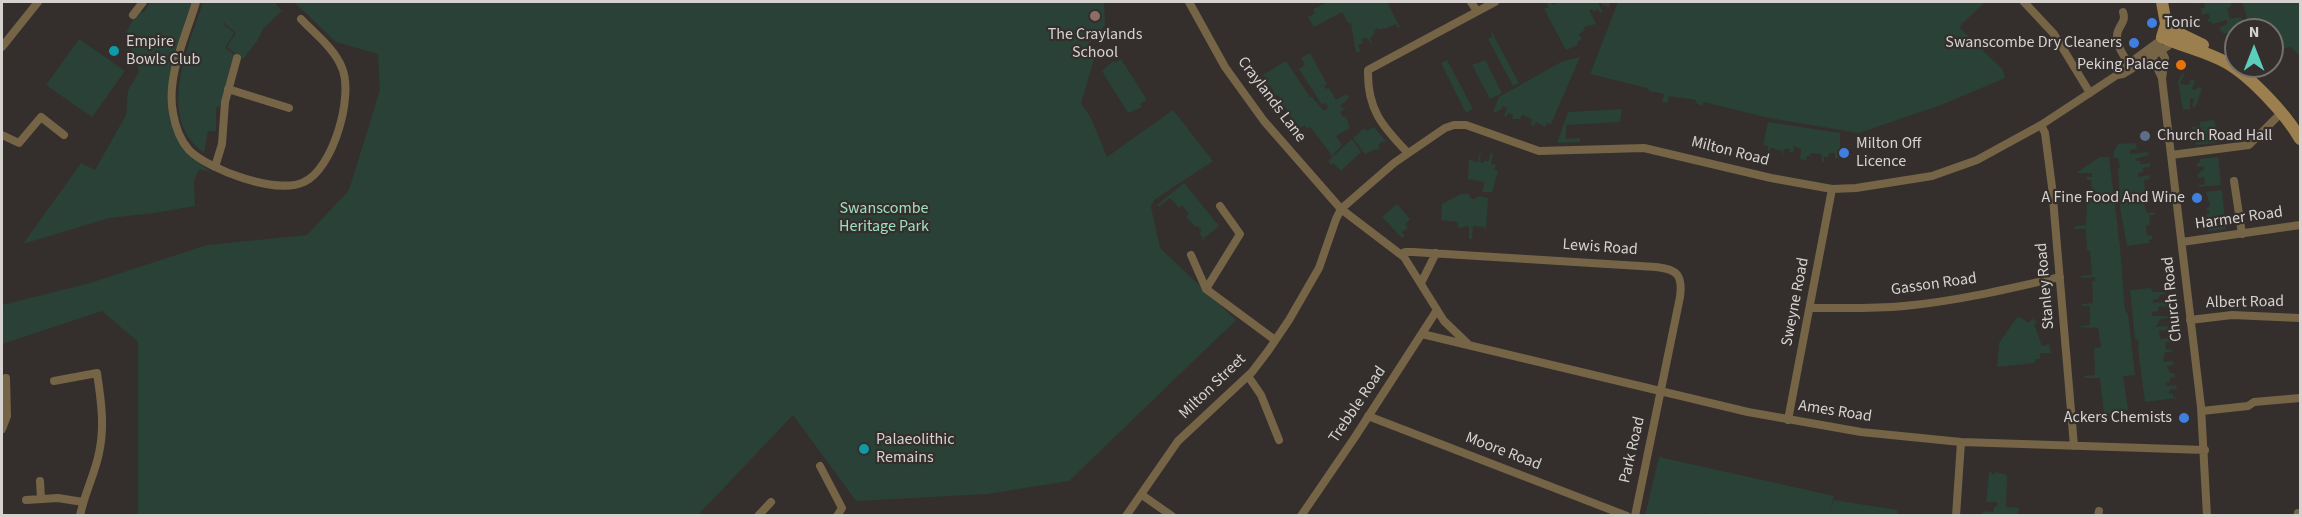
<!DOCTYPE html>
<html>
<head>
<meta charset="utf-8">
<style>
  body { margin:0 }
  #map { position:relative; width:2302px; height:517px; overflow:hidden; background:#342f2d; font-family:"Source Sans 3",sans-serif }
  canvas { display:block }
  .frame { position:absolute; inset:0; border:3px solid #d5d2d0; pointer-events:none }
  .north { position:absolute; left:2224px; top:18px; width:60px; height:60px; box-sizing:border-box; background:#342f2d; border:2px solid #74706e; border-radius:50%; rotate:0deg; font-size:16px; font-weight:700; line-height:24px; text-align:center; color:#d5d2d0 }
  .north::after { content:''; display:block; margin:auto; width:21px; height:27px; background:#5bcebc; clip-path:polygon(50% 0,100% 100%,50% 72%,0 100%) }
</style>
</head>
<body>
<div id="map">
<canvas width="2302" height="517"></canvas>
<div class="frame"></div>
<div class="north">N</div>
</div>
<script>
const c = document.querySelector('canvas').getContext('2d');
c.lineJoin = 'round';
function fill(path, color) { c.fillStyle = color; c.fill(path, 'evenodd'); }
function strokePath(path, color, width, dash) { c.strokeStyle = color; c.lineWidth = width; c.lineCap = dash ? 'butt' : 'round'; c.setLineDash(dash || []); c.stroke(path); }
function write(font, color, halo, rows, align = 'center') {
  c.font = font + ' "Source Sans 3",sans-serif'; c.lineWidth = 4.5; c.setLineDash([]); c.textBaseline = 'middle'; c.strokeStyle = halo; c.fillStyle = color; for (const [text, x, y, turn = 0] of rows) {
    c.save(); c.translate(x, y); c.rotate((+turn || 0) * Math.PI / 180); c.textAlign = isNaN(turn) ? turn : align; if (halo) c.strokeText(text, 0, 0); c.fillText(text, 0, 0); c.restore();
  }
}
fill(new Path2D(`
  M150 2H193L169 113 200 163 210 172 199 169 194 181 195 206 154 213 109 218 23 244 81 163 95 170 126 115 128 90 139 72 126 33 135 16 137 17 140 12H144Z
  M203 2H278L276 4 282 11 263 29 257 41 243 59 227 47 236 33 225 24V22L223 24 234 33 225 48 234 54 220 106 216 108V131H208L204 153C155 118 189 46 203 2Z
  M294 2H1104L1105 26H1103L1100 39 1093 40 1088 44V53L1094 57 1095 56 1081 103 1091 118 1107 157 1173 110 1213 161 1154 200 1151 207 1160 248 1236 320 1069 481 987 494 856 501 793 415 698 515 138 516V342L102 311 2 344V305L90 283 207 245 307 235 349 190 380 90 378 54 336 42Z
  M1328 2H1387L1400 27 1398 28 1396 24 1385 29 1384 28 1379 30 1378 28 1374 30 1375 33 1370 38 1372 43 1371 44 1367 38 1362 39 1363 43 1358 45 1361 51 1356 53 1351 23H1348L1342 12 1314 27 1308 17 1315 13 1313 9Z
  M1546 2H1550L1553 5 1559 2H1611L1608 8 1606 5 1603 6 1601 2 1598 3 1603 12 1600 13 1598 9 1594 12 1591 9 1589 10 1596 24 1584 27 1585 30 1579 34 1582 39 1577 42 1578 45 1566 50 1544 9 1549 7Z
  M1618 2H1985L1959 27 2003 70 2005 78 1941 105 1859 133 1769 118 1704 102 1702 106 1696 103V100C1687 98 1679 98 1669 96L1667 103 1662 102 1664 94 1650 91 1647 88 1590 74Z
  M2195 2H2231V6L2227 9 2230 19 2241 17 2246 28 2224 34 2219 28 2227 24V20L2212 24 2211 21 2208 22V19L2210 18 2209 13 2202 15 2201 9 2205 7 2204 2 2196 4Z
  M2242 2H2300V56L2290 47 2272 51V30H2251Z
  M1490 29 1519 83 1513 86 1488 39 1492 37Z
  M79 39 125 71 92 117 46 85Z
  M1310 53 1327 84 1324 86 1326 89 1329 88 1336 100 1347 94 1349 98 1340 106 1343 108 1347 107 1340 112 1343 117 1346 116 1350 128 1336 136 1342 145 1331 157V154L1310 127 1307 129 1305 125 1301 128 1290 116 1285 106 1281 108 1279 106 1283 103 1280 100 1276 101 1280 97 1277 95 1273 98 1271 94 1274 92 1270 85 1266 88 1263 85 1268 82 1264 76H1261L1286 61 1310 97H1312L1324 111 1329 107 1325 103 1322 105 1299 69 1305 65 1301 58Z
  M1580 57 1551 124 1547 123 1545 127 1536 122 1534 126H1531L1532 119 1522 115 1520 119H1512L1513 115 1508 113 1506 117 1504 116 1507 108 1503 106 1500 111 1498 110 1497 113 1493 112 1499 97 1563 61Z
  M1121 59 1147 100 1140 104 1142 107 1128 113 1102 71 1113 61 1115 63Z
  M1447 60 1473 109 1466 113 1441 63Z
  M1485 60 1502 93 1490 99 1472 65Z
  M2182 73 2184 74 2180 84 2189 85 2191 79 2195 81 2192 89 2196 90 2197 87 2202 89 2195 108 2192 107 2194 99 2190 98V109L2183 110 2178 82Z
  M1622 109 1620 122 1566 125V139L1580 138V142L1557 143 1568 112Z
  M2214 120 2220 142 2196 145V142L2204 141V138H2200V129H2192V127L2200 126V122Z
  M1768 122 1840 133V158H1836L1835 164V153H1829L1828 157H1824V162H1822L1821 154 1811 153 1810 156H1807L1806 160 1800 159 1801 149 1794 146 1793 153 1790 152V149H1784L1783 156 1782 151 1771 148 1768 153V146L1763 145Z
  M1374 127 1387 143 1383 141 1378 145 1380 148 1377 150 1375 149 1365 154 1353 138 1364 128 1367 131Z
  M1352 139 1361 152 1341 171 1333 163 1331 165 1328 161Z
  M2136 143 2137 149 2130 150V154L2148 152 2149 155 2135 159V161H2140V164L2150 163V167L2143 168V172L2138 173V177L2149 175 2150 179 2144 180 2145 190 2152 191 2141 193V196H2146L2147 201H2149L2150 204H2144L2147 213 2154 212 2155 215H2149L2150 225 2146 226 2147 235H2151L2153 239 2149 240V243L2127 246 2120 207 2118 169 2120 168 2118 158H2114V152L2118 144Z
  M1482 147 1479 162 1483 163 1485 160 1488 162 1491 153 1493 154 1491 164 1496 165 1494 170 1498 171 1492 192H1482L1485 182 1468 179 1469 159 1477 162Z
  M2100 157H2109L2120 247 2125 310 2128 314 2135 375 2123 376 2128 410H2121V416L2104 413 2100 378H2084V376L2095 375 2094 348 2101 347 2098 328 2077 327 2090 325V306H2082V304L2093 303 2092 281H2095V277L2081 278V276L2092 275 2090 251 2087 250 2086 229H2074L2076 226 2086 225 2087 199 2093 198 2091 180H2087V177H2092V173H2076Z
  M2218 157 2221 185 2199 187V185L2205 184 2204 177 2198 178V174L2204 169 2203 166 2197 167V163L2200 162V159Z
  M1184 183 1219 226 1192 248 1203 238 1199 233 1202 230 1197 226 1195 227 1186 217 1189 214 1182 205 1179 208 1170 198 1159 207 1157 205Z
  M2222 190 2226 229 2208 231 2206 220H2203V218L2207 217V214L2210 213 2209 210H2205L2210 206 2206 192Z
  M1461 194H1469L1471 199H1475L1478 196 1488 198 1486 230 1484 227 1473 226 1472 239H1469V226L1459 228 1457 222 1441 220 1442 204Z
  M1397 204 1410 219 1405 224 1408 228 1402 232 1405 236 1402 238 1382 217Z
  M2151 288 2152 292H2165V294L2160 295 2158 299 2153 300V303L2166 302 2167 306 2158 307V311L2152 312V316H2167L2168 318 2160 319 2156 327 2168 326V330L2159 331 2160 339 2169 338 2170 342H2165L2166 350 2171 349 2172 352H2165L2163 362 2173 361V365L2167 366 2170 373H2174L2175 377 2170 378V382L2166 383 2167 386 2176 385 2177 389 2169 390V394H2173V397H2177V398L2145 402 2138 349 2139 343 2135 338 2130 290Z
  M2018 316 2029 323 2032 318 2037 322 2034 324 2042 346 2049 344 2051 353H2040V359H2035V363L1997 367 1999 343Z
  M1659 457 1834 496 1830 513 1834 500 1897 510V515L1712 516 1704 513 1703 516 1645 515Z
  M1989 472H1991L1992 474H1995V472L2007 475 2006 507 2019 508 2017 515H1983V511L1993 512 1994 507 1997 506V502H1986Z`), '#294136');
strokePath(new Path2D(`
  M196 2C186 36 166 76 173 113 175 125 180 140 189 150 209 170 277 195 304 182 333 169 354 96 342 68 335 49 315 34 301 19
  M1189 2 1225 67 1264 121 1341 209 1404 257 1444 321 1469 345
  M1471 2 1477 11
  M2024 2 2054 34 2090 93
  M2123 12C2126 21 2121 23 2118 31 2114 42 2123 55 2129 64
  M133 15 143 2
  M2157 43 2165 58 2162 79 2201 407 2207 516
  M2 47 38 2
  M2150 52 2162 78
  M2123 68 2161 40
  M228 89 289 108
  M2041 125 2045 133 2052 187 2074 446
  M2 135 19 143 41 117 64 135
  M1407 152C1382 126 1367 109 1368 70L1495 2
  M2171 155 2249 145 2282 112
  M215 167 222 144 225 102 237 58
  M2234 181 2242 234
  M2182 242 2300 225
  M1401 254 1405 252H1413L1656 267C1677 269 1683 275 1680 297L1635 516
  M1191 255 1206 289 1275 340
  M1421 283 1436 253
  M1206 289 1240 234 1220 206
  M1811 308C1842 308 1873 309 1904 306 1957 301 2008 289 2060 277
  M2190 320 2232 315 2300 318
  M1422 334 1748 412 1861 432 1961 442 2205 450
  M1248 376 1261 395 1279 440
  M54 381 97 373C101 400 105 426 99 453 95 474 84 494 80 516
  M2202 411 2248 406 2254 402 2300 398
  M1368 416 1627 516
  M1788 420 1832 189
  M2 429 7 416 6 378
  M820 466 842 508 837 516
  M40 481 41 499
  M1142 495 1172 516
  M26 500 58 498 83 502
  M758 516 771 502
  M1126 516 1178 441 1252 372 1268 351 1289 320 1319 268 1336 219 1341 209 1394 163 1445 128 1454 125H1466L1539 151 1644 148 1771 178 1832 189 1856 188 1932 176 1977 160 2041 125 2117 75 2123 74 2162 50 2168 46 2171 41
  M1301 516 1355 437 1437 310
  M1956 516 1961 442
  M2098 516 2099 511
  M2298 516V513`), '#766446', 8);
strokePath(new Path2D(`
  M2162 2 2166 24 2162 37C2183 47 2206 51 2227 63 2251 77 2287 115 2300 139
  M2166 27 2203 45`), '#9c7f4f', 12);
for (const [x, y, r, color] of [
  [1095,16,6,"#8d6e63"],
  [2152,23,6,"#3f7fe0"],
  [2134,43,6,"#3f7fe0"],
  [114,51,6,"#0f9aa8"],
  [2181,65,6,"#e8710a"],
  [2145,136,6,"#5c6f8a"],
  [1844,153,6,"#3f7fe0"],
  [2197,198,6,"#3f7fe0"],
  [2184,418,6,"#3f7fe0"],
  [864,449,6,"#0f9aa8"]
]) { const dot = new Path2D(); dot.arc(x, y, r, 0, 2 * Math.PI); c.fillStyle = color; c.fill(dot); strokePath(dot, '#342f2d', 2); }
write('16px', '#d5d2d0', '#342f2d', [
  ["Tonic",2164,23],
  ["The Craylands",1095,35,"center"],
  ["School",1095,53,"center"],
  ["Empire",126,42],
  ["Bowls Club",126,60],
  ["Swanscombe Dry Cleaners",2122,43,"right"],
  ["Peking Palace",2169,65,"right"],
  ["Church Road Hall",2157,136],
  ["Milton Off",1856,144],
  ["Licence",1856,162],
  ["A Fine Food And Wine",2185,198,"right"],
  ["Ackers Chemists",2172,418,"right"],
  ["Palaeolithic",876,440],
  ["Remains",876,458]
], 'left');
write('16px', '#d5d2d0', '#342f2d', [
  ["Craylands Lane",1271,100,53],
  ["Milton Road",1730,152,14],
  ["Harmer Road",2239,219,-8],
  ["Lewis Road",1600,248,4],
  ["Gasson Road",1934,285,-8],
  ["Stanley Road",2046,286,-95],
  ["Church Road",2173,299,-96],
  ["Sweyne Road",1796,302,-79],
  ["Albert Road",2245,303,-1],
  ["Milton Street",1213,387,-44],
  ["Trebble Road",1358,405,-56],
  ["Ames Road",1835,412,9],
  ["Park Road",1633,450,-77],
  ["Moore Road",1503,452,21]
]);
write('16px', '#9ee0c0', '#342f2d', [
  ["Swanscombe",884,209],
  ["Heritage Park",884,227]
]);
</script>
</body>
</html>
